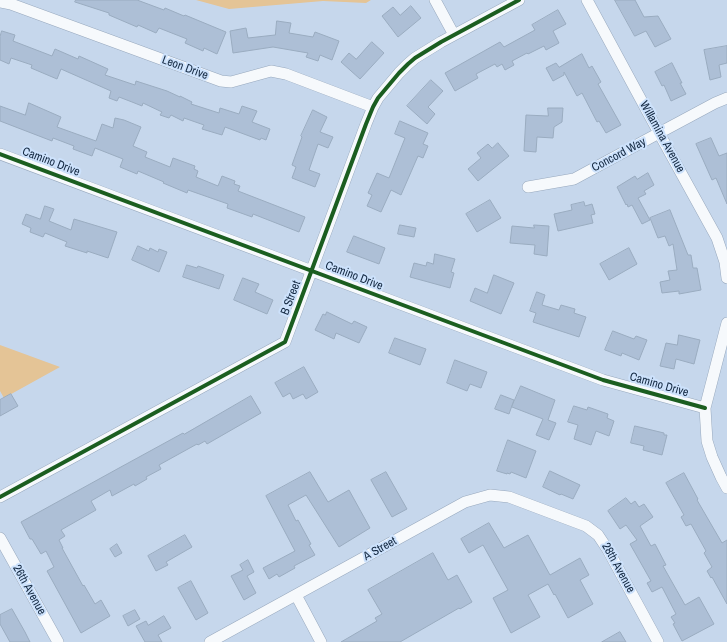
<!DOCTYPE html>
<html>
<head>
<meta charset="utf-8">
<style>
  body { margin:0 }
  canvas { display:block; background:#c6d7ec }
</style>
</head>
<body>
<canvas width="727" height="642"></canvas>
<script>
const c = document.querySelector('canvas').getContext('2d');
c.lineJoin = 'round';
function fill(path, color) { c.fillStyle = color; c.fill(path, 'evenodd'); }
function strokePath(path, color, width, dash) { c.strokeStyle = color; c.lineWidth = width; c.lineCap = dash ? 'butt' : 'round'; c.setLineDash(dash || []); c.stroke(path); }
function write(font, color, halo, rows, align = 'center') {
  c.font = font + ' "Archivo Narrow",sans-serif'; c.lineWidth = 4; c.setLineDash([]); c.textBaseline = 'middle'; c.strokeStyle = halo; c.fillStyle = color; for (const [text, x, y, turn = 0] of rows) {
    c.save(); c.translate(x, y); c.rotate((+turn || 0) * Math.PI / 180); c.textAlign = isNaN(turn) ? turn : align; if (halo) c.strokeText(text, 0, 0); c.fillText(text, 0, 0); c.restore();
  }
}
fill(new Path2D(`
  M196 0H371L366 3 323 1 229 9Z
  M0 345 60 367 4 398 0 391Z`), '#e4c496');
const building = new Path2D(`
  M76 0H137L164 10 165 8 184 16 185 15 226 32 217 54 204 48 203 51 185 43 187 39 159 28 156 33 138 25 137 27 109 15V13L75 2Z
  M615 0H635L644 17 658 16 671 39 655 47 646 31 635 36Z
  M411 6 421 18 398 37 382 16 393 7 400 15Z
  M558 10 566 24 553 31 559 43 546 50 544 46 528 54 527 53 512 61 514 65 505 70 502 64 497 67 495 64 476 74 478 78 455 91 445 73 500 42 504 47 535 30 532 25Z
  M277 21 291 23 289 33 313 37 315 32 339 41 332 60 320 55 318 61 306 57 308 53 273 47 233 53 230 31 246 28 248 38 275 35Z
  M2 31 15 35 13 41 52 56 55 49 78 59 79 56 108 69 105 75 135 85 136 81 167 91 180 97V96L192 102 191 104 219 113 220 108 239 114 242 106 257 111 252 122 270 129 266 140 261 138 260 140 225 127 222 135 202 129 204 125 184 118 183 121 171 115 169 118 160 115 162 112 143 103 142 106 132 102 119 97 117 101 109 98 111 91 61 69 57 79 31 68 32 65 11 58 9 64 0 60V37Z
  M372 42 384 53 360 79 341 62 349 53 356 59Z
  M727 46V63L719 65 721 77 710 80 704 50Z
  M582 54 589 68 592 66 601 82 598 84 621 125 606 133 599 121 597 122 582 93 577 96 564 72V75L553 81 546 68 556 63 559 67Z
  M672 63 682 83H680L686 94 671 101 664 85 662 86 655 72Z
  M431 80 443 91 428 107 435 114 427 124 407 106Z
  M29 103 61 117 57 127 96 141 102 124 113 128 115 118 124 120 141 127 133 146 147 152 145 157 170 167 173 158 195 166 194 169 198 171 196 177 218 186 222 176 235 181 234 184 240 186 238 191 305 217 299 232 253 214 252 217 227 208 228 204 188 190 187 193 163 183 164 182 138 171 137 174 120 167 123 159 95 148 92 156 73 149 74 146 53 138 52 141 0 121V106L25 115Z
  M548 108H563L562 122 554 127 553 138 537 137 536 152 524 151 526 115 548 116Z
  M313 110 327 117 320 132 333 137 328 148 318 144 309 170 320 174 315 187 292 178 296 167 292 165 302 137 301 136Z
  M400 121 428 133 423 144 428 146 423 158 418 156 401 195 391 190 381 212 367 206 372 195 368 193 377 173 389 178 405 138 395 134Z
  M711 138 719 156 727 153V204L716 178 712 180 696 144Z
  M498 143 509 156 478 181 468 169 481 158 477 153 488 144 492 148Z
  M648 173 654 185 644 191 646 194 638 198 650 220 642 224 632 205 628 207 627 204 626 205 617 187 635 176 637 179Z
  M490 200 501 218 477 232 466 214Z
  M584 202 585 206 592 204 595 214 591 215 593 223 558 231 554 214 572 210 571 205Z
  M45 206 54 209 49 221 71 230 74 219 117 232 108 258 87 251V253L65 246 67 242 45 233 43 237 30 232 31 228 22 224 26 214 40 219Z
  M670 210 688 255H691L693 268H697L701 290 679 294V291L662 293 660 282 670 280 668 271 677 270 673 244 669 246 665 236 658 238 650 218Z
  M400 225 416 228 414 237 398 234Z
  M534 225 549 226 547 256 534 254 535 245 510 243 512 226 534 228Z
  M354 236 385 248 379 264 347 252Z
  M138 246 149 251 150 248 158 252 159 249 167 252 159 272 132 260Z
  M629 248 637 264 609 280 600 264Z
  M435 254 455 259 451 272 454 273 450 288 410 277 414 263 426 266 427 262 433 264Z
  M187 265 197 268 198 266 224 275 219 289 183 277Z
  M494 275 514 283 501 314 470 301 475 288 487 293Z
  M243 278 259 284 255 292 273 300 267 314 234 300Z
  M537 292 545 295 542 305 559 310 561 305 575 309 574 313 586 317 579 337 533 322 536 313 530 311Z
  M327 312 352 324 354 321 367 327 359 343 336 333 334 339 315 330 323 314 325 315Z
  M613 331 634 339 636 336 647 340 639 360 622 353 621 356 605 350Z
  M679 335 700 340 694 364 676 359 674 369 660 366 666 343 677 345Z
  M395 338 426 349 420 365 389 353Z
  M455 360 487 372 481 388 470 384 467 391 447 383Z
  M304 367 318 392 306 399 303 394 293 399 290 393 283 397 275 383Z
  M521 386 555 400 548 420 556 423 549 440 536 435 543 419 512 407Z
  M11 394 18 406 0 416V400Z
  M501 395 514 400 509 414 495 409Z
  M251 396 261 413 207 444 205 441 198 445 197 444 159 465 161 469 146 477 147 479 135 486 134 484 112 496 110 490 91 501 96 510 61 530 65 536 59 540 63 548H62L83 586 84 585 95 604 101 600 110 616 81 633 47 571 54 567 46 551 41 554 32 539H30L21 522 119 468 183 433 184 434Z
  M574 406 587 410 588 407 608 414 607 418 614 421 609 436 596 431 591 445 574 439 578 425 568 422Z
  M635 426 664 433V435H667L662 455 643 450 644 446 631 443Z
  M508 440 536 451 526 478 511 472 510 474 507 473V474L497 471Z
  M550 471 580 485 573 499 561 494 560 495 543 487Z
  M310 472 328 502 349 490 370 528 339 547 306 495 288 505 296 521 298 520 311 544 309 545 315 555 294 566 295 568 279 577 277 574 269 579 263 568 295 551 266 496Z
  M386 472 407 509 392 517 371 480Z
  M684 473 698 499 697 500 722 543 727 540V604L712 577 711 578 707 571 712 567 704 553 706 551 691 524 686 526 681 517 684 515 666 483Z
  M626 498 631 504 635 501 639 507 644 504 653 517 640 526 651 546 655 544 666 565 663 566 685 605 699 597 714 624 682 641 673 624 675 623 671 617 676 614 662 587 652 592 647 583 651 581 630 544 637 540 626 525 620 529 608 511Z
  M489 523 504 548 528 535 550 575 580 558 589 575 580 580 593 604 568 618 555 594 554 595 548 584 528 595 540 617 511 633 493 598 508 590 483 545 469 553 461 539Z
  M185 535 192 547 166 562 168 565 156 571 148 556Z
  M117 544 122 553 115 557 110 549Z
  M433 553 448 580 457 575 472 602 460 609 459 608 400 642H341L377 621 375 618 382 614 368 590Z
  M248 560 254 572 247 576 256 593 244 600 231 576 243 570 240 565Z
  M191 581 208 613 196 620 178 588Z
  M12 609 25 632 30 642H10L0 624V615Z
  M135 610 140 619 128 626 123 616Z
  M164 616 171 628 158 635 162 642H145L136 626 146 621 148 625Z
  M620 632 626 642H602Z`);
fill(building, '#adbfd6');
strokePath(building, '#9aacc0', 1);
const street = new Path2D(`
  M435 0 454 35
  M587 0 659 133 717 238 725 262 727 278
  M0 2 11 4 221 81 231 82 271 71 286 74 373 107
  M0 154 603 380 705 408
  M528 187 574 179 659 133 715 103 727 98
  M727 323 705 408 707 441 712 457 721 477 727 488
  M0 497 285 342 366 124 373 107 378 98 399 73 408 64 415 58 441 42 519 0
  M0 538 58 642
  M296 595 321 642
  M210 642 465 502 490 495 509 497 586 526 598 535 608 550 658 642`);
strokePath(street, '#97a8bd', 12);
strokePath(street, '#f6f9fc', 11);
strokePath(new Path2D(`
  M0 154 603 380 705 408
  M0 497 285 342 366 124 373 107 378 98 399 73 408 64 415 58 441 42 519 0`), '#1b5e20', 4);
write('12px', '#132841', '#cde2fc', [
  ["Leon Drive",185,68,20],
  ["Willamina Avenue",662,137,61],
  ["Concord Way",619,155,-28],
  ["Camino Drive",51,162,21],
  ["Camino Drive",354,276,21],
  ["B Street",291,298,-69],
  ["Camino Drive",659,385,16],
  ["A Street",380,549,-29],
  ["28th Avenue",618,568,61],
  ["26th Avenue",29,590,61]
]);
</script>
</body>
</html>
